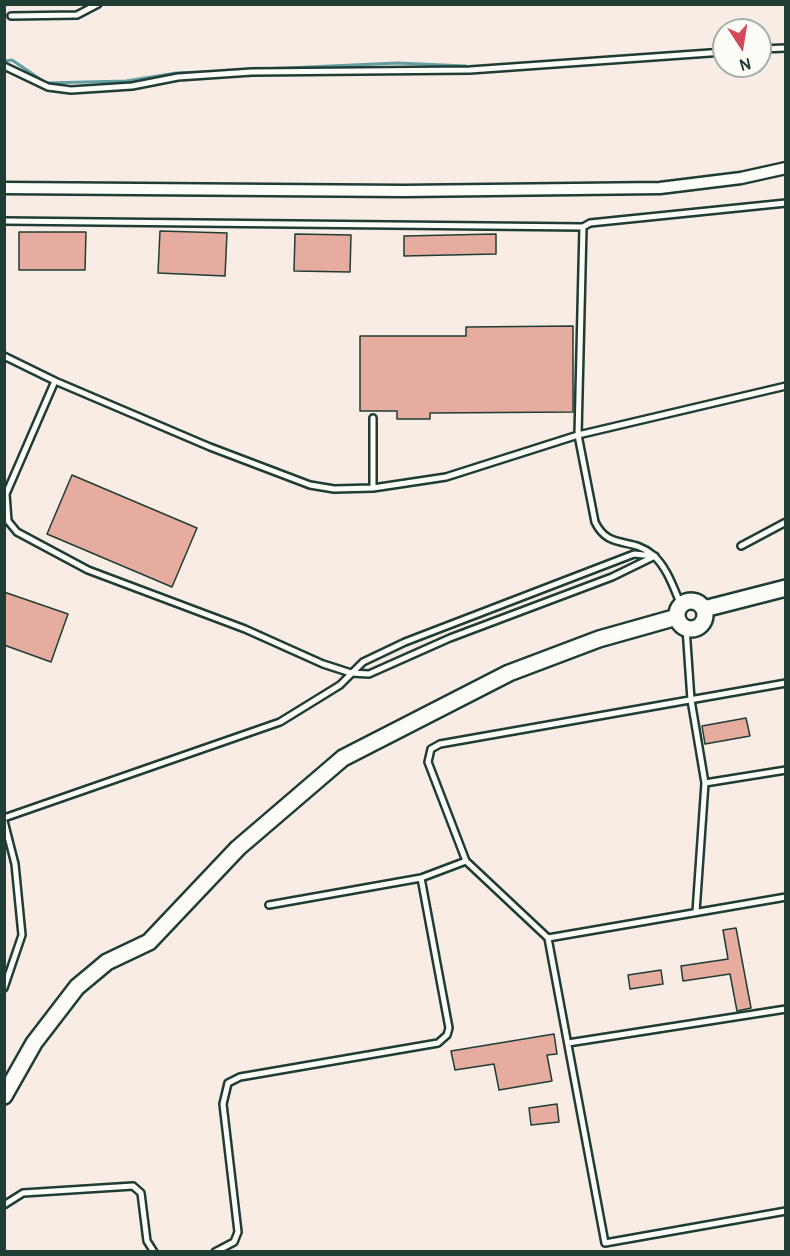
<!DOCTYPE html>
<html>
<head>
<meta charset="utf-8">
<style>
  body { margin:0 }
  #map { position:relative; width:790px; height:1256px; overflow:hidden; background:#f8ece5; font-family:Pangolin,sans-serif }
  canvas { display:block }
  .frame { position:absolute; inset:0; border:6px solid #1f3d34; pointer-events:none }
  .north { position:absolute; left:712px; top:18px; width:60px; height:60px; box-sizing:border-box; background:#fdfcf7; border:2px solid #a4b0a9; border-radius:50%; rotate:168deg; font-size:16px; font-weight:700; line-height:24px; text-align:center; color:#1f3d34 }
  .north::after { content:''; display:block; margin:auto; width:21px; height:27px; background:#d1495b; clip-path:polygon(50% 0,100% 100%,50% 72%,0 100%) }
</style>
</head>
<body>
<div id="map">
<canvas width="790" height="1256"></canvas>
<div class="frame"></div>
<div class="north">N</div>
</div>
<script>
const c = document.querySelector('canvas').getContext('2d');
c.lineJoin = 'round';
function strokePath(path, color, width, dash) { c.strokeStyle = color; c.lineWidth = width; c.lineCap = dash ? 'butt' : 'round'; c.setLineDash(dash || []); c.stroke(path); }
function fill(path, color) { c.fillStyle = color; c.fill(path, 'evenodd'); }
strokePath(new Path2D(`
  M4 61 12 60 46 83 126 81 176 73 230 71
  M264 69 397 63 466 66`), '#629ea2', 3);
const building = new Path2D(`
  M160 231 227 233 225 276 158 273Z
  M19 232H86L85 270H19Z
  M295 234 351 235 350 272 294 271Z
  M496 234V254L404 256V236Z
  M573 326V412L430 413V419H397V411H360V336H466V327Z
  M72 475 197 528 172 587 47 534Z
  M4 592 68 614 51 662 4 645Z
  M746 718 750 736 705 744 702 726Z
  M736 928 751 1008 737 1011 730 974 683 981 681 966 728 959 723 930Z
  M661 970 663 984 630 989 628 975Z
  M554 1034 557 1054 547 1055 552 1081 499 1090 494 1064 455 1070 451 1051Z
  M557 1104 559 1122 531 1125 529 1108Z`);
fill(building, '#e5ac9f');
strokePath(building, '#1f3d34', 1.5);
const service = new Path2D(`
  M11 16 77 15 98 4
  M760 49 786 48
  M4 66 48 87 71 90 132 86 178 77 252 72 470 70 724 52
  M4 221 583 227
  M4 356 55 381
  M373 488V418
  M741 546 786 522
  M655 556 612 577 450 638 369 674 351 673 323 664 245 629 88 570 17 532 8 521 6 494 55 381 210 447 310 485 334 489 373 488 446 477 578 435 786 386
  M681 605C674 589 667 567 653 555 631 536 609 551 595 522L578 435 583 227 590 223 786 203
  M686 628 691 700 705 783 786 770
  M4 818 280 722 340 685 363 662 405 642 634 554 654 556
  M4 821 15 864 22 935 4 988
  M786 897 548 938 605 1243 786 1211
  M269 905 421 878 466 861
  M696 912 705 783
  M548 938 466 861 428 762 431 749 440 744 786 683
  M568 1043 786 1009
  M4 1205 23 1193 133 1186 141 1193 147 1241 154 1252
  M215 1252 234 1242 238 1232 223 1104 228 1083 240 1077 438 1043 447 1035 449 1028 421 878`);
const minor = new Path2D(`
  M4 188 404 191 660 188 741 178 786 168`);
const secondary = new Path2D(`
  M677 615a14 14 0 1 1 28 0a14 14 0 1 1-28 0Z
  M704 609 786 588
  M4 1096 34 1043 77 987 107 962 149 942 238 848 343 758 509 673 599 639 677 617`);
strokePath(service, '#1f3d34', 10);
strokePath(minor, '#1f3d34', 15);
strokePath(secondary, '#1f3d34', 20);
strokePath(service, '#fdfcf7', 5);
strokePath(minor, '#fdfcf7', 10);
strokePath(secondary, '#fdfcf7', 15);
</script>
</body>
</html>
